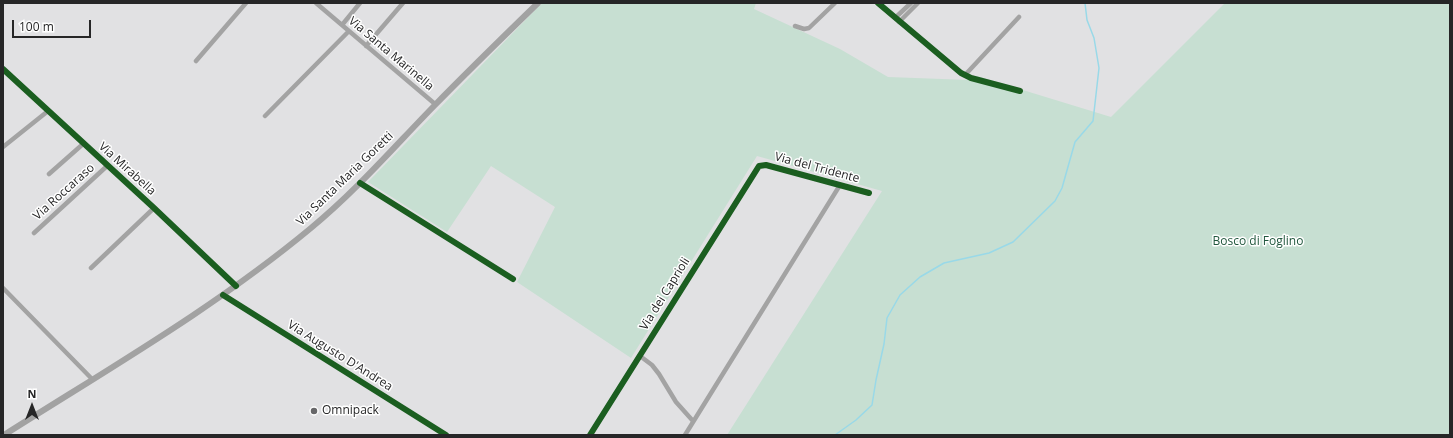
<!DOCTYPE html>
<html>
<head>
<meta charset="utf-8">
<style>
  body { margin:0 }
  #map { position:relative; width:1453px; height:438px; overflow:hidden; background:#e1e1e3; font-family:"Open Sans",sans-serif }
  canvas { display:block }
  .frame { position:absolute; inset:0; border:4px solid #262627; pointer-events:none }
  .north { position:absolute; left:12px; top:386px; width:40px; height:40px; -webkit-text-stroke:3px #fff; paint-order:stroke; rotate:0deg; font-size:11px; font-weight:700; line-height:16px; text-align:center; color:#262627 }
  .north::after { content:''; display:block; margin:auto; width:14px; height:18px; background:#262627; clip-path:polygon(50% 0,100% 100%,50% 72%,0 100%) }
  .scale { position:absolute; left:12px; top:20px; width:79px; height:18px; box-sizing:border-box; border:2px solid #262627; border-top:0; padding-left:5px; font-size:12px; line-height:14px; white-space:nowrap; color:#262627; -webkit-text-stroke:3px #fff; paint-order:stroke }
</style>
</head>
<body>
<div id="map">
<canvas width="1453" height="438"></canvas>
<div class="frame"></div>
<div class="north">N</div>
<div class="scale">100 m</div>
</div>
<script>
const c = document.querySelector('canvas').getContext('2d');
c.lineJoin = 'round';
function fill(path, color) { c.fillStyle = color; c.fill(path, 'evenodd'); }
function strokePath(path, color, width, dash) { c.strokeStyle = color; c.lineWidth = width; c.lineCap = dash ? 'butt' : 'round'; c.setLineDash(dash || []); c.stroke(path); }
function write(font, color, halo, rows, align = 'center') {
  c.font = font + ' "Open Sans",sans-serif'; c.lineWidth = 3; c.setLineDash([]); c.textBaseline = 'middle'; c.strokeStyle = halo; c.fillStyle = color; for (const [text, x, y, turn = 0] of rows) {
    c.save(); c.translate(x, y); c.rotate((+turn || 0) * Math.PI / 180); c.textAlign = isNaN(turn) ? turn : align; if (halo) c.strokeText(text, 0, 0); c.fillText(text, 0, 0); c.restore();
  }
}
fill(new Path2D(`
  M542 3H756L754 9 840 49 888 77 969 80 977 76 1111 117 1225 3H1450V435H727L882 191 757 156 631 358 517 282 555 207 491 166 447 232 368 182Z`), '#c7dfd2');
strokePath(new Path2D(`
  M835 435 856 420 872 405 876 380 884 344 887 318 900 295 920 277 944 263 989 253 1013 242 1055 201 1062 188 1075 142 1093 121 1099 68 1094 38 1087 20 1085 3`), '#99d9e8', 1.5);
strokePath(new Path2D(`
  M316 3 435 104
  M878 3 961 73 971 78 1020 91
  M895 18 911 3
  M899 22 918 3
  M342 25 360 3
  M795 26 804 29 809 28 835 3
  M366 46 403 3
  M196 61 246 3
  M3 69 154 208 236 286
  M965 75 1019 17
  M265 116 349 31
  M3 147 48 111
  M49 174 83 144
  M360 183 513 279
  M34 233 107 166
  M91 268 154 208
  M3 288 92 379
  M223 295 446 435
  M640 356 652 365 659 374 676 402 693 421
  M590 435 759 166 766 165 869 193
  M685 435 840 185`), '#a3a3a3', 4.5);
strokePath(new Path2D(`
  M4 435C108 369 216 307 311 228 356 191 394 147 434 106 468 71 503 37 538 3`), '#a2a2a2', 6);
strokePath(new Path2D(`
  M878 3 961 73 971 78 1020 91
  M3 69 154 208 236 286
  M360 183 513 279
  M223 295 446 435
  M590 435 759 166 766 165 869 193`), '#1b5e20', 6);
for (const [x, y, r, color] of [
  [314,411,4,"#676769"]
]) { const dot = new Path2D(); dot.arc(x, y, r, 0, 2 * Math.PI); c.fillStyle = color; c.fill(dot); strokePath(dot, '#fff', 1.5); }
write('12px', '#262627', '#fff', [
  ["Via Santa Marinella",391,54,40],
  ["Via del Tridente",817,168,15],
  ["Via Mirabella",127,169,42],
  ["Via Santa Maria Goretti",345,179,-44],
  ["Via Roccaraso",64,192,-42],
  ["Via dei Caprioli",665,294,-58],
  ["Via Augusto D'Andrea",340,356,32]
]);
write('12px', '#20573d', '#fff', [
  ["Bosco di Foglino",1258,242]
]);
write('12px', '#262627', '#fff', [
  ["Omnipack",322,411]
], 'left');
</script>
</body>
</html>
